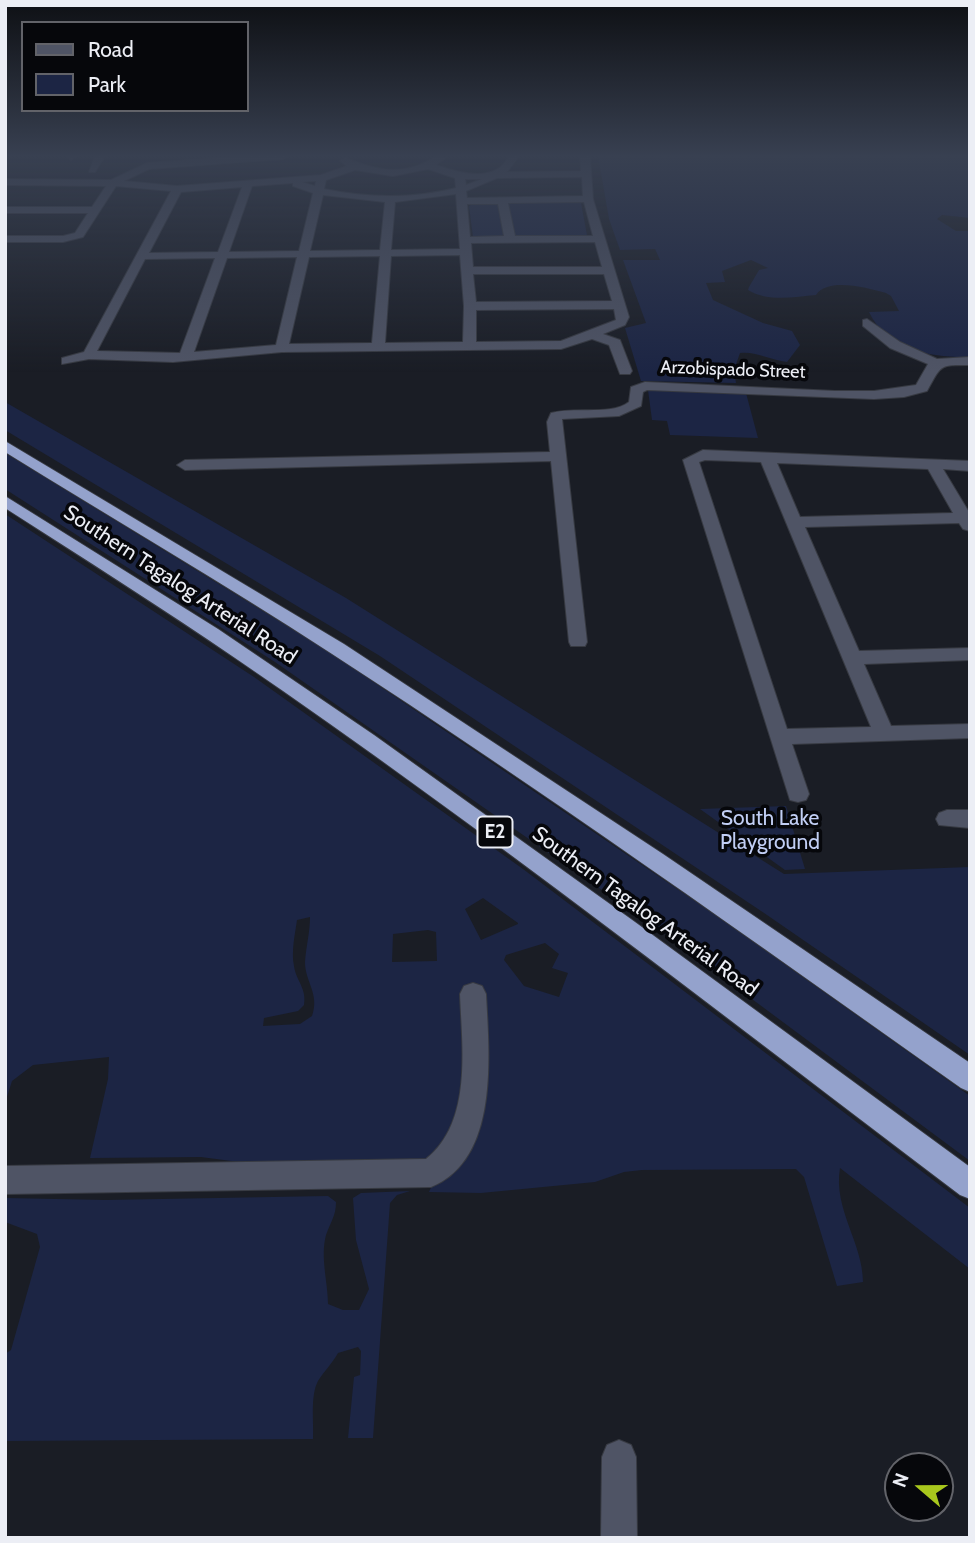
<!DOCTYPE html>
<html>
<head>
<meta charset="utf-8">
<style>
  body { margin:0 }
  #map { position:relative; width:975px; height:1543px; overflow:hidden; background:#1a1d25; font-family:Cabin,sans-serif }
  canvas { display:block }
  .frame { position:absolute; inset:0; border:7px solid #eceef5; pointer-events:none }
  .legend { position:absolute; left:21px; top:21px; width:228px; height:91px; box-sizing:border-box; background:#06070b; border:2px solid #626369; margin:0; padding:9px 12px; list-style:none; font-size:21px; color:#eceef5 }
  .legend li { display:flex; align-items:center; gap:14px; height:35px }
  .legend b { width:35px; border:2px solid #626369 }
  .north { position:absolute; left:884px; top:1452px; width:70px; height:70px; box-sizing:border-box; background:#06070b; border:2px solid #626369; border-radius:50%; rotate:290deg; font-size:19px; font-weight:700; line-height:28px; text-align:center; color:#eceef5 }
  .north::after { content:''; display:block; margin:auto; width:24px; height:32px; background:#a8c71d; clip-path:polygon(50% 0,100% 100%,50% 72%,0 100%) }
</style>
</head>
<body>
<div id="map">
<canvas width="975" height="1543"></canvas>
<div class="frame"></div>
<ul class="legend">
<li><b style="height:9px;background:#4f5465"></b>Road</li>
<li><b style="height:19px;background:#1c2544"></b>Park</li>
</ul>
<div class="north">N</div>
</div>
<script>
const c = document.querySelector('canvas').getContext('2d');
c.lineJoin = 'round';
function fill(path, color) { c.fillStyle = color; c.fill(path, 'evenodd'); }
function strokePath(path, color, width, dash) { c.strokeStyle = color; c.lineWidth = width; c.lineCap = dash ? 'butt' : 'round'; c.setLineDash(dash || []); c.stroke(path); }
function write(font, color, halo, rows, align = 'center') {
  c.font = font + ' Cabin,sans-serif'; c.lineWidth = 7; c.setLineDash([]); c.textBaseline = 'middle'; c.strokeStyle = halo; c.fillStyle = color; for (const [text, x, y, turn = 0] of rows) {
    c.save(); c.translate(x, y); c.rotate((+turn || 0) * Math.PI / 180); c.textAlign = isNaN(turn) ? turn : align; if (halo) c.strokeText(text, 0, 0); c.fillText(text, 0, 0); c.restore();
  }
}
fill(new Path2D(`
  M598 156H970V218L942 215 937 219 956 231H970V357C932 358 887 350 869 312L899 311 891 296 886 293C867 288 828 277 816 295 795 297 767 302 748 290L749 287 759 270 768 268 751 260 722 271 725 282 706 283 713 300 763 323 792 331 800 345 787 362C770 360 756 351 740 353L734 370 736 383 641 381 625 328 646 323 623 260H660L655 249 620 250 609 219Z
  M573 201 581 203 587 235 581 237H473L469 206 476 203Z
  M648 390 746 393 758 438 670 435 667 421 652 420Z
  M5 402 346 598 784 874 970 867V1055L767 915 380 656 5 430Z
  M5 453 328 651 711 912 970 1096V1161L655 927 275 662 5 489Z
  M5 514 254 677 523 869 970 1208V1269L840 1168C833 1209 863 1243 863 1282L837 1286 804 1177 796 1169 642 1170 624 1172 595 1182 481 1193 429 1192 465 1109 439 1161 239 1162 201 1157 90 1158 108 1079 109 1057 33 1065 12 1081 5 1103ZM483 898 518 923V924L481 940 465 909ZM310 917C310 932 306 947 305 962 305 982 320 994 312 1016L300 1024 263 1026 264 1018 298 1011 304 1005C307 988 296 981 294 966 291 952 295 934 297 920ZM428 930 436 932 437 961 392 962 393 934ZM545 943 559 954 552 968 568 973 559 997 524 986 504 960 506 955Z
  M786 806 805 869 785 870 700 809Z
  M410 1191 397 1195 390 1203 373 1438H348L354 1377 360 1375 361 1351 358 1347 338 1353C332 1364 324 1371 318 1381 310 1396 314 1422 313 1439L5 1441V1354L11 1350 40 1247 37 1234 5 1222V1198L106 1200 328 1196 336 1202C336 1216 330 1223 326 1235 320 1257 328 1282 328 1304L343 1310H359L369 1289 356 1240 353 1198 361 1193Z`), '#1c2544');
const minor = new Path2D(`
  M67 156H77L71 160Z
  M95 156H105L95 172H89Z
  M247 156H288L283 159 149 169 124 181 177 186 321 175 347 166 340 161 345 158C379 171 404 177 437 156L445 158 436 165C459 173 496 184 509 156H519L507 172 581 171 580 156H590L593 199 629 317 625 325 603 334 620 340 632 371 630 374H620L609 345 592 339 561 349 282 352 173 362 89 359 62 364V358L84 352 171 191 116 186 83 237 63 242H5V236H63L75 233 88 213H5V207H92L106 186 5 185V179L111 180 147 163ZM428 169 455 178 456 188C412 199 368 198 324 189L326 180 355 170 393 176ZM582 177 583 196 467 198 466 191 497 178ZM465 179H482L466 185ZM316 181 315 186 302 182ZM293 183V186L313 193 299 251 229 252 252 186ZM242 187 218 252 149 253 181 192ZM456 194 460 249 391 250 395 202ZM323 195 385 202 380 250 310 251ZM584 202 593 236H515L508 203ZM467 204H498L504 236 470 237ZM595 242 602 267H473L471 243ZM460 255 464 306 463 342 385 343 391 256ZM380 256 372 343 289 344 309 257ZM297 257 276 345 194 352 227 258ZM215 258 180 353 97 351 145 259ZM473 274H604L612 301 476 302ZM614 309 616 320 561 341 476 342V310Z
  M867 319 900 342 937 359 970 357V365C939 365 942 364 927 391L904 397 874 399 647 390 643 392 641 406 619 416 562 419 587 642 585 646H571L569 642 551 461 185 470 177 465 185 460 550 452 547 422 551 413C575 406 611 416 629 402L631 387 645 382 835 391H874L916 385 928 364 890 348 863 326V320Z
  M703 450 970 461V471L943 469 970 514V531L963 529 959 523 805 527 859 651 970 648V660L864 664 891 726 970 724V738L792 744 809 794 806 800 798 802 790 800 683 460ZM705 460 761 462 871 727 787 729 699 462ZM777 463 928 469 953 513 800 517Z
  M947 810H970V828L939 825 936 819 939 813Z
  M473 983 482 986 486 994C489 1054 500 1159 431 1187L5 1194V1166L426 1159C473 1122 462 1047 460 994L464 986Z
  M619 1440 631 1445 636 1457 637 1538H601L602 1457 607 1445Z`);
const highway = new Path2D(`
  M5 441 344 644 663 854 970 1063V1092L961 1088C752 940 544 791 329 652 223 583 113 519 5 452Z
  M5 496 218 629 374 735 635 922 970 1167V1199L960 1195C721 1014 485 829 238 660 162 608 83 558 5 508Z`);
strokePath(minor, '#373a42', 2);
strokePath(highway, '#373a42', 2);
fill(minor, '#4f5465');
fill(highway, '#94a2cc');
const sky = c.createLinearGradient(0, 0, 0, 372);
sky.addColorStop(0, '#0e1014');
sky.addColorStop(0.42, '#384051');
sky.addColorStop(1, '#38405100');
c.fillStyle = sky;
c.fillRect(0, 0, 975, 372);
write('18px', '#eceef5', '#06070b', [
  ["Arzobispado Street",733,370,2]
]);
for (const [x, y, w] of [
  [495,832,35]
]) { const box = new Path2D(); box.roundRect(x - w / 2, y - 15.5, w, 31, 5); c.fillStyle = '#06070b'; c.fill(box); strokePath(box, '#eceef5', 2); }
write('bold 19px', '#eceef5', null, [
  ["E2",495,832]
]);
write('21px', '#eceef5', '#06070b', [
  ["Southern Tagalog Arterial Road",180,585,33],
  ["Southern Tagalog Arterial Road",645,912,36]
]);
write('21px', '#c1cef4', '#06070b', [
  ["South Lake",770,819],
  ["Playground",770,843]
]);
</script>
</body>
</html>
